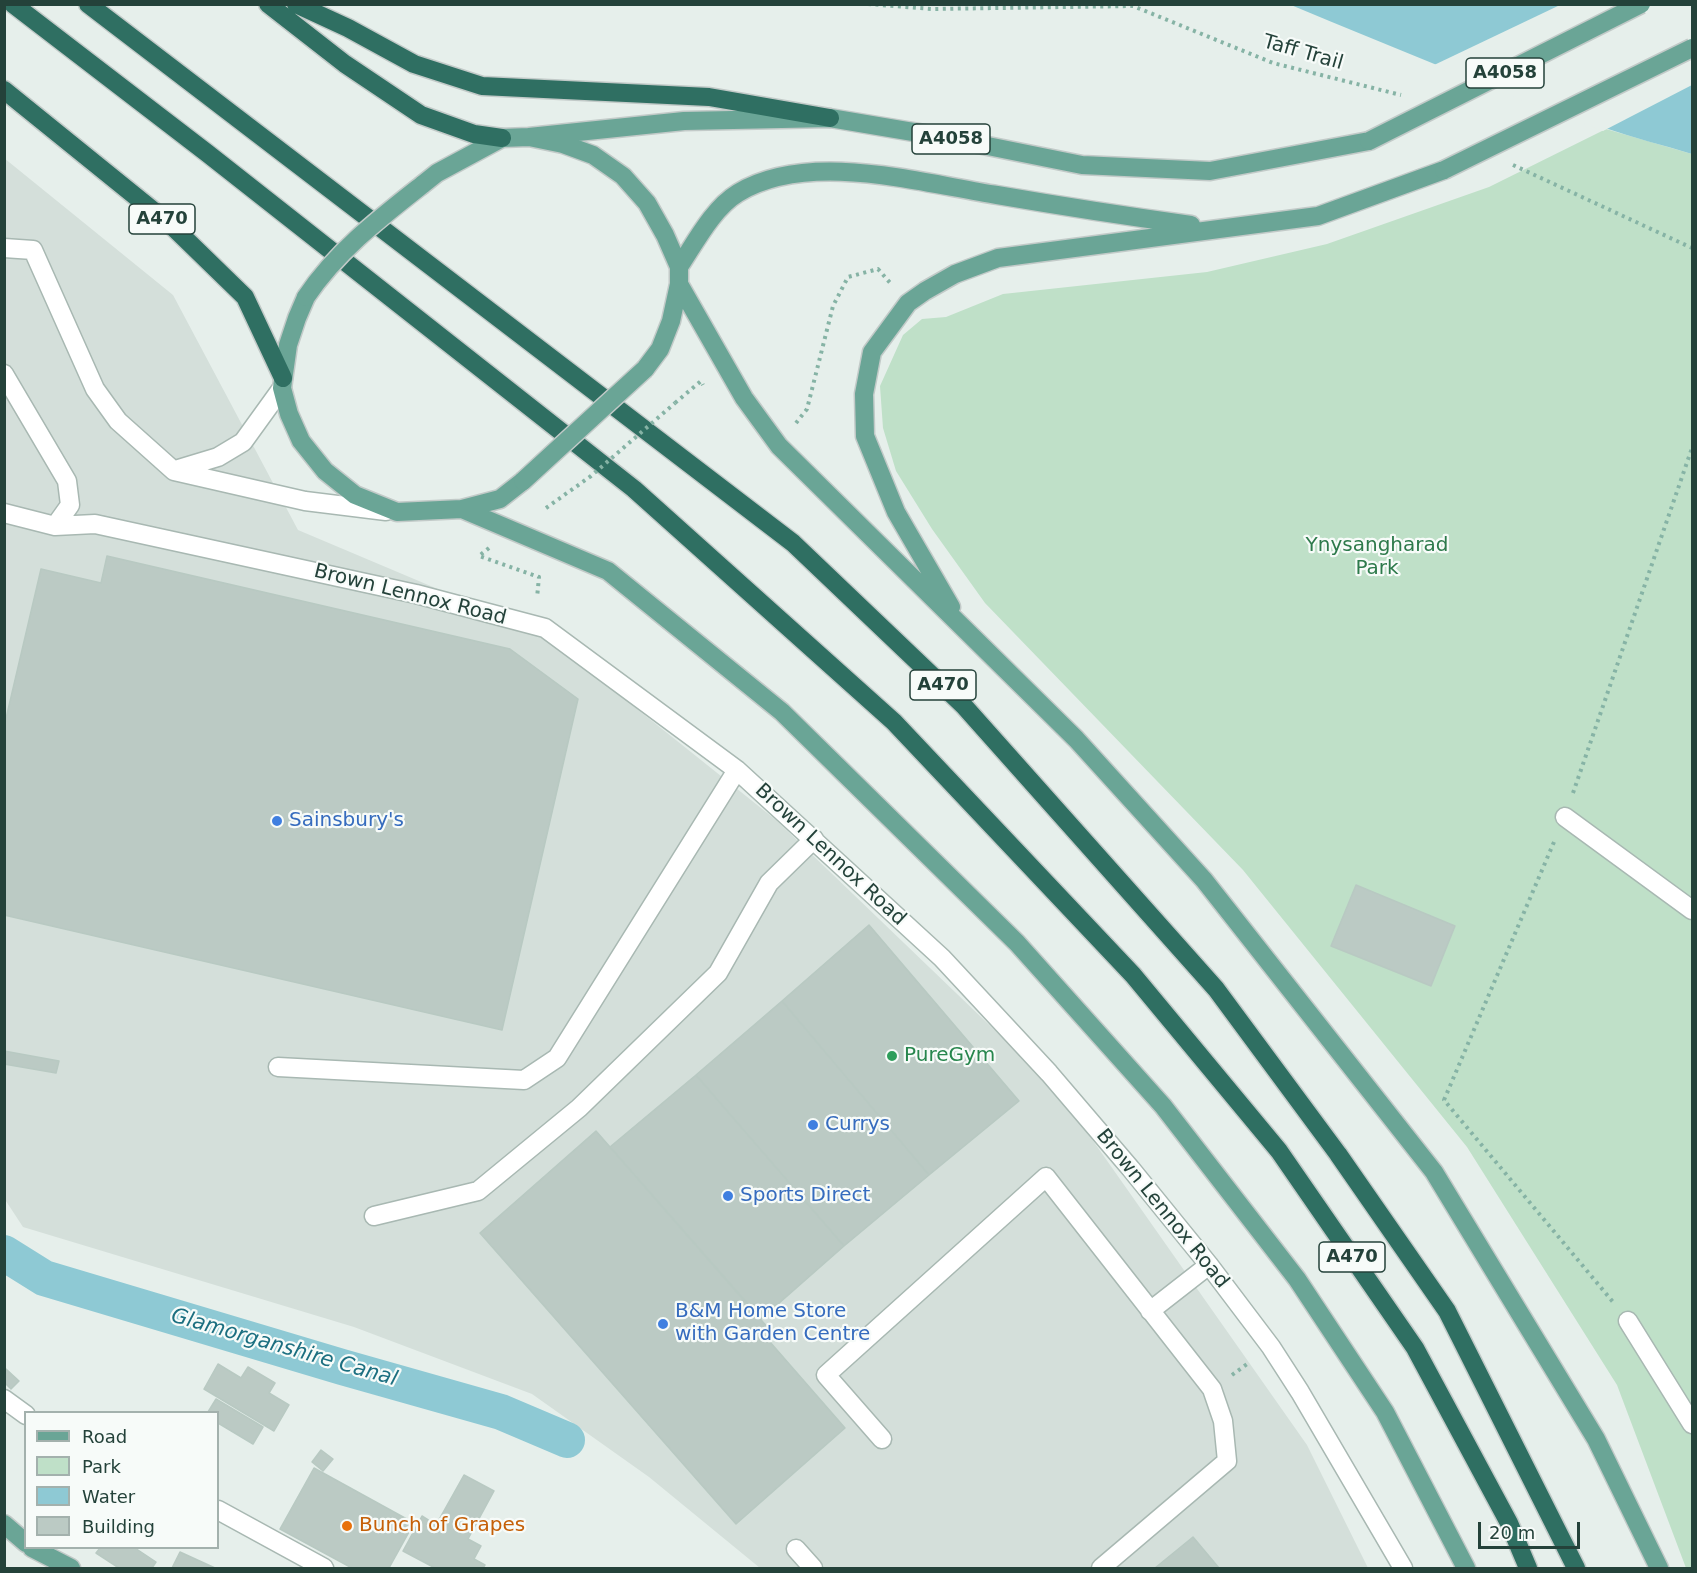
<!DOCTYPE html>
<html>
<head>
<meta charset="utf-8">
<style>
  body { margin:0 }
  #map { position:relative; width:1697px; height:1573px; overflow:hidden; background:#e6efeb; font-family:"DejaVu Sans",sans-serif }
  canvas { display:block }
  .frame { position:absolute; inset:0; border:6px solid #24423a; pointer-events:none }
  .legend { position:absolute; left:24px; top:1411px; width:195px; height:138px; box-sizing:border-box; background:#f7fbf9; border:2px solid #a3b1ad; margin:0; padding:8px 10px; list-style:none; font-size:18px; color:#24423a }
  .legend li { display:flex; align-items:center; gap:12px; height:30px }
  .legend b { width:30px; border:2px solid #a3b1ad }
  .scale { position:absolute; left:1478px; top:1522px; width:102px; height:27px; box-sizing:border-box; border:3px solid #24423a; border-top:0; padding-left:8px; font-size:18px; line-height:21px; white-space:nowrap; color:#24423a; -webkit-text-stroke:4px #f7fbf9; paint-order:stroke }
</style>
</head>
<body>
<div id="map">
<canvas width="1697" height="1573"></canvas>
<div class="frame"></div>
<ul class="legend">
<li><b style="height:8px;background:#6aa596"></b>Road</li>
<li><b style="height:16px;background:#bfe0c8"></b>Park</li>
<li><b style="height:16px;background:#8ec9d4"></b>Water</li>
<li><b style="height:16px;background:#bbcac4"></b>Building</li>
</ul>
<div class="scale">20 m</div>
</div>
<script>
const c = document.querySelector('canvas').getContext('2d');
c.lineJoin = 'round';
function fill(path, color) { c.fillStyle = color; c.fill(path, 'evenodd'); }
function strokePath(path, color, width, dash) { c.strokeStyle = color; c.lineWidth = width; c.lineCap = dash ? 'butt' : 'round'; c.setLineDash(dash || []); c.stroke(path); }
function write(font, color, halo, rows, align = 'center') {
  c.font = font + ' "DejaVu Sans",sans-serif'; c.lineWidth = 4.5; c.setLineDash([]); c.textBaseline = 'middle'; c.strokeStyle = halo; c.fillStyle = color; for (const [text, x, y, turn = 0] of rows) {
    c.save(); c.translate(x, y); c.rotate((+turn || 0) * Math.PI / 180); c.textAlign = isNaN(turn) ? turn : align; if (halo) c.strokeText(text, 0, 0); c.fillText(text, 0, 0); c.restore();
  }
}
fill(new Path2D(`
  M4 158 173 295 298 530 542 633 776 820 1058 1091 1307 1445 1368 1568H760L649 1477 532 1394 354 1327 23 1227 4 1198Z`), '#d4dfda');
fill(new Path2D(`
  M1606 129 1692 154V1568H1686L1617 1385 1467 1147 1243 870 985 603 932 529 896 471 883 428 880 386 903 335 922 319 946 317 1003 294 1207 272 1327 244 1489 187Z`), '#bfe0c8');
fill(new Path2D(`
  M1291 5H1692V154C1663 145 1634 138 1605 128 1499 92 1395 48 1291 5Z`), '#8ec9d4');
fill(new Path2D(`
  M1560 5H1692V85L1603 131 1432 66Z`), '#e6efeb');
strokePath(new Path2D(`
  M4 1253 44 1278 342 1367 501 1412 567 1440`), '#8ec9d4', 36);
const building = new Path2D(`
  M107 556 510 649 578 699 502 1030 4 915V727L41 569 101 583Z
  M1356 885 1455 926 1431 986 1331 946Z
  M869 925 1019 1101 929 1175 782 1001Z
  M782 1001 929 1175 844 1246 696 1075Z
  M4 1051 59 1061 56 1073 4 1064Z
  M696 1075 844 1246 761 1319 610 1147Z
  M596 1131 769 1329 763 1334 845 1428 736 1524 480 1233Z
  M218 1364 241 1378 248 1367 275 1383 269 1393 289 1405 274 1431 204 1389Z
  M6 1369 19 1381 11 1389 4 1382Z
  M216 1399 263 1427 253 1444 218 1423V1412H208Z
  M321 1450 333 1459 323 1471 312 1462Z
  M314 1468 414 1523 389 1568H352L280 1529Z
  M464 1475 494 1491 468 1539 481 1546 474 1559 485 1565 483 1568H435L403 1551 422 1516 436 1525Z
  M1193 1537 1219 1568H1155Z
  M100 1548H135L156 1562 152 1568H119L96 1553Z
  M180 1552 215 1568H172Z`);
fill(building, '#bbcac4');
strokePath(building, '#b8c9c2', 1.5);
const minor = new Path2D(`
  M4 248 33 250 95 389 118 421 174 471 305 501 386 511
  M4 374 67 481 70 505 55 526
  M175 470 218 457 243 442 282 388
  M4 513 55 526 95 524 416 594 545 628 737 770 942 958 1049 1073 1131 1169 1209 1265 1271 1347 1300 1392 1403 1568
  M1565 817 1692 910
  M278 1067 524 1080 557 1058 737 770
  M374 1216 478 1191 579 1108 718 973 769 883 814 839
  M1150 1311 1209 1265
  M1628 1321 1692 1424
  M4 1399 26 1415
  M882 1439 826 1375 1046 1177 1212 1389 1223 1421 1227 1461 1101 1568
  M218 1510 324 1568
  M796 1549 813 1568`);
const major = new Path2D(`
  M529 137 684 121 830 118 943 137 1082 165 1210 171 1369 141
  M422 185 437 173 502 138 529 137 563 144 593 155 623 176 647 203 665 235 679 267V284L671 321 660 349 645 369
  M679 267C695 243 713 208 738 193 809 150 920 183 997 195 1061 206 1126 216 1191 225
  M679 284 744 398 779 446 1076 739 1204 880 1434 1172 1596 1439 1659 1568
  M306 297 297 318 288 345 282 388 289 414 301 441 325 471 355 495 397 512 462 509 500 499 523 481
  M462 509 608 571 782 712 1017 943 1163 1106 1297 1279 1385 1412 1466 1568
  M951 607 896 512 865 436 864 394 872 352 908 303 925 291 955 274 998 258 1318 216 1444 170
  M4 1524 26 1543
  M32 1548 71 1568`);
const highway = new Path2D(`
  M13 4 207 153 634 489 894 722 1133 975 1279 1151 1415 1348 1509 1523 1528 1568
  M88 4 793 543 964 706 1216 989 1338 1154 1447 1311 1576 1568
  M268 4 345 64 421 115 474 134 502 138
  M296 4 348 28 414 64 482 86 709 97 830 118
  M4 90 171 225 245 297 283 378`);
strokePath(minor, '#a8b8b2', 21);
strokePath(major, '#c2cac8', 21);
strokePath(highway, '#c2cac8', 21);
strokePath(new Path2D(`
  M868 4 932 9 1133 6 1273 63 1401 95
  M1513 165 1692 248
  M675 403 701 381 703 385
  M796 423 807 409 833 306 848 277 878 269 892 285
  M489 548 479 556 539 577 537 598
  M1573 793 1692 448
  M1554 842 1444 1100 1613 1302
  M1232 1375 1250 1362`), '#86b3a5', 4, [3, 4.5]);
strokePath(minor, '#fff', 18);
strokePath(major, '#6aa596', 18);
strokePath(highway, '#2f6f62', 18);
const majorBridge = new Path2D(`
  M1369 141 1641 4
  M1444 170 1692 48
  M306 297C337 251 380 218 422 185
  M523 481 645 369`);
strokePath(majorBridge, '#c2cac8', 21, []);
strokePath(new Path2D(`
  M546 508 591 476 675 403`), '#86b3a5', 4, [3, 4.5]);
strokePath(majorBridge, '#6aa596', 18);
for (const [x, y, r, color] of [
  [277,821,6,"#3f7fe0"],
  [892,1056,6,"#2e9e5b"],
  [813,1125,6,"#3f7fe0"],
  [728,1196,6,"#3f7fe0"],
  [663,1324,6,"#3f7fe0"],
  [347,1526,6,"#e8710a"]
]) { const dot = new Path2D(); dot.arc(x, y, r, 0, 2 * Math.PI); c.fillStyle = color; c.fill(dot); strokePath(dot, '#f7fbf9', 2); }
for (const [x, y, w] of [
  [1505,73,78],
  [951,139,78],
  [162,219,66],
  [943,685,66],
  [1352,1257,66]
]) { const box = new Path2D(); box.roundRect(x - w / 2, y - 15, w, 30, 4.5); c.fillStyle = '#f7fbf9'; c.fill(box); strokePath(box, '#24423a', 1.5); }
write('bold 18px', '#24423a', null, [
  ["A4058",1505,73],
  ["A4058",951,139],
  ["A470",162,219],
  ["A470",943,685],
  ["A470",1352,1257]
]);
write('20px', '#24423a', '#f7fbf9', [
  ["Taff Trail",1303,53,16],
  ["Brown Lennox Road",410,595,14],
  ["Brown Lennox Road",830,855,43],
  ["Brown Lennox Road",1162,1209,51]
]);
write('20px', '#2d7a4b', '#f7fbf9', [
  ["Ynysangharad",1377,546],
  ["Park",1377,569]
]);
write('20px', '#366cbe', '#f7fbf9', [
  ["Sainsbury's",289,821],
  ["Currys",825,1125],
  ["Sports Direct",740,1196],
  ["B&M Home Store",675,1312],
  ["with Garden Centre",675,1335]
], 'left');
write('20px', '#27864d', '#f7fbf9', [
  ["PureGym",904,1056]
], 'left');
write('20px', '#c56008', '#f7fbf9', [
  ["Bunch of Grapes",359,1526]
], 'left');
write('italic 21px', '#1c6f80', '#f7fbf9', [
  ["Glamorganshire Canal",284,1348,16]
]);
</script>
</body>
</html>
